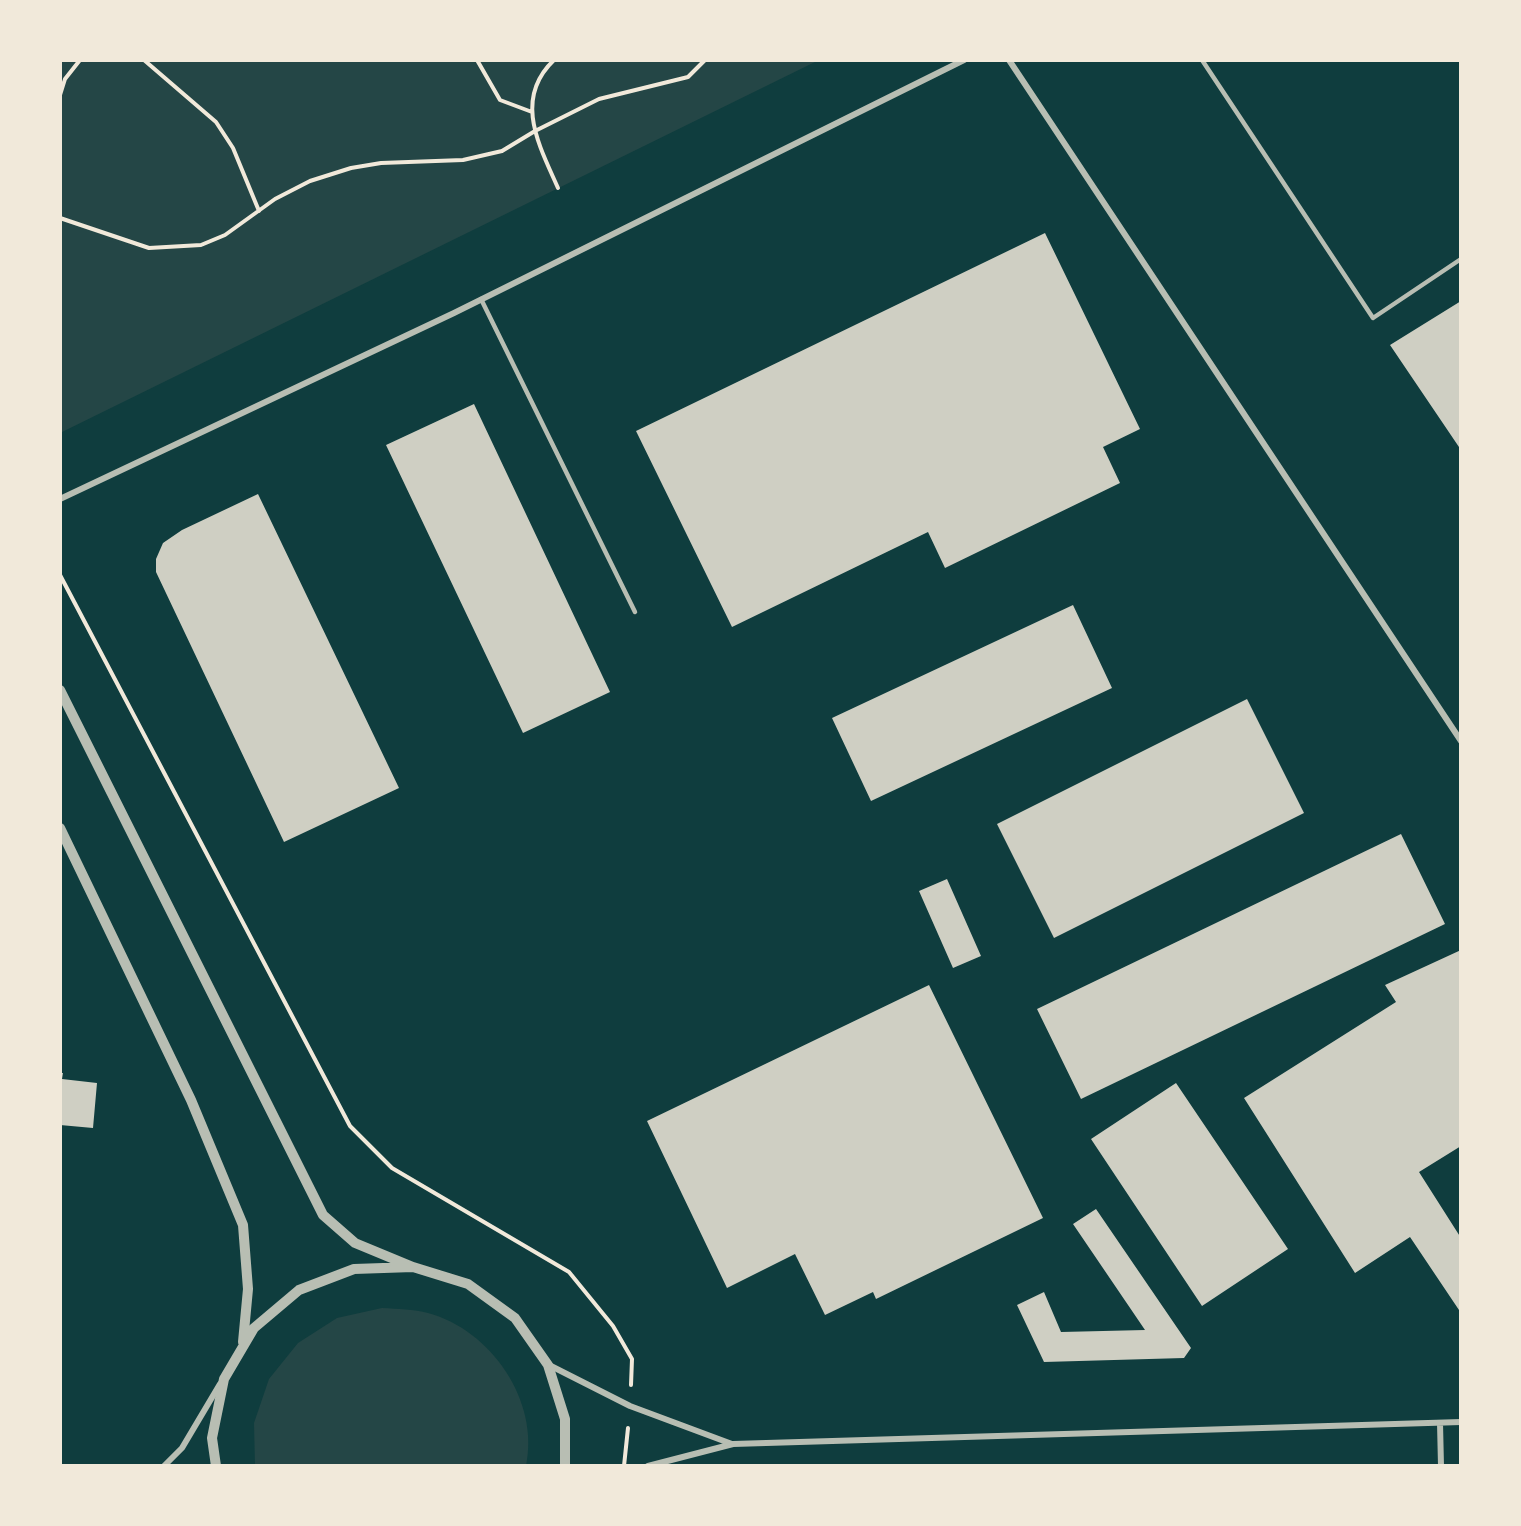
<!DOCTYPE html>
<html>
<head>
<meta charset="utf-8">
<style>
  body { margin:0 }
  #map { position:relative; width:1521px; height:1526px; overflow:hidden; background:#0f3d3e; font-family:"Source Sans 3",sans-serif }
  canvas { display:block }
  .frame { position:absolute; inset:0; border:62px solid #f1e9da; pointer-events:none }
</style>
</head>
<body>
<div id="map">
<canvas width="1521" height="1526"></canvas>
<div class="frame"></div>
</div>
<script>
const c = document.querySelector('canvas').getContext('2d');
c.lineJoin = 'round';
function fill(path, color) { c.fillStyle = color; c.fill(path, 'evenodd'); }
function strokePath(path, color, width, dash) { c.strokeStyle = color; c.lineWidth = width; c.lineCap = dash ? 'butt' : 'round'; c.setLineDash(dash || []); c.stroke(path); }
fill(new Path2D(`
  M60 60H819L60 433Z
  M382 1308C397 1309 414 1309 428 1313 491 1330 540 1401 526 1466H255L254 1423 269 1379 298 1343 337 1318Z`), '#244646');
fill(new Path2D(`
  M1045 233 1140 429 1103 447 1120 483 945 568 928 532 732 627 636 431Z
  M1461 301V450L1390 345Z
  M474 404 610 692 523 733 386 445Z
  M258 494 399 788 284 842 156 572V559L163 543 182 530Z
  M1073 605 1112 688 871 801 832 718Z
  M1247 699 1304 813 1054 938 997 824Z
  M1401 834 1445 924 1081 1099 1037 1009Z
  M947 879 981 956 953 968 919 891Z
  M1461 950V1146L1419 1172 1461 1238V1313L1410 1237 1355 1273 1244 1098 1396 1002 1385 985Z
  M929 985 1043 1218 876 1299 873 1292 825 1315 795 1254 727 1288 647 1121Z
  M60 1073H63L62 1079 97 1083 93 1128 60 1125Z
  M1176 1083 1288 1249 1202 1306 1091 1139Z
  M1096 1209 1191 1348 1184 1358 1044 1362 1017 1305 1044 1292 1061 1332 1145 1330 1073 1224Z`), '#cfcfc3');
strokePath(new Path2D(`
  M144 60 216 122 233 148 259 211
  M477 60 500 100 532 112
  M554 60C513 99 539 145 558 188
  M60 95 65 79 80 60
  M60 218 149 248 201 245 225 235 275 199 310 181 351 168 381 163 463 160 502 151 535 131 599 99 688 77 705 60
  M60 575 350 1126 392 1168 569 1272 613 1326 632 1359 631 1385
  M624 1466 628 1428`), '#f1e9da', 4);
strokePath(new Path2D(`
  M1202 60 1373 318 1461 259
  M481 299 635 612`), '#b8beb3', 4.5);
strokePath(new Path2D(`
  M1009 60 1461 741
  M60 499 454 313 964 60
  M549 1365 630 1406 732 1444
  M1440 1423 1441 1466
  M164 1466 182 1448 220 1384
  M648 1466 733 1444 1461 1422`), '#b8beb3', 6);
strokePath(new Path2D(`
  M60 690 323 1215 355 1243 413 1267
  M60 828 191 1100 243 1225 248 1289 243 1342
  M216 1466 212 1438 224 1379 254 1328 299 1290 354 1269 413 1267 468 1284 515 1318 548 1365 565 1419V1466`), '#b8beb3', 10);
</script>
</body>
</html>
